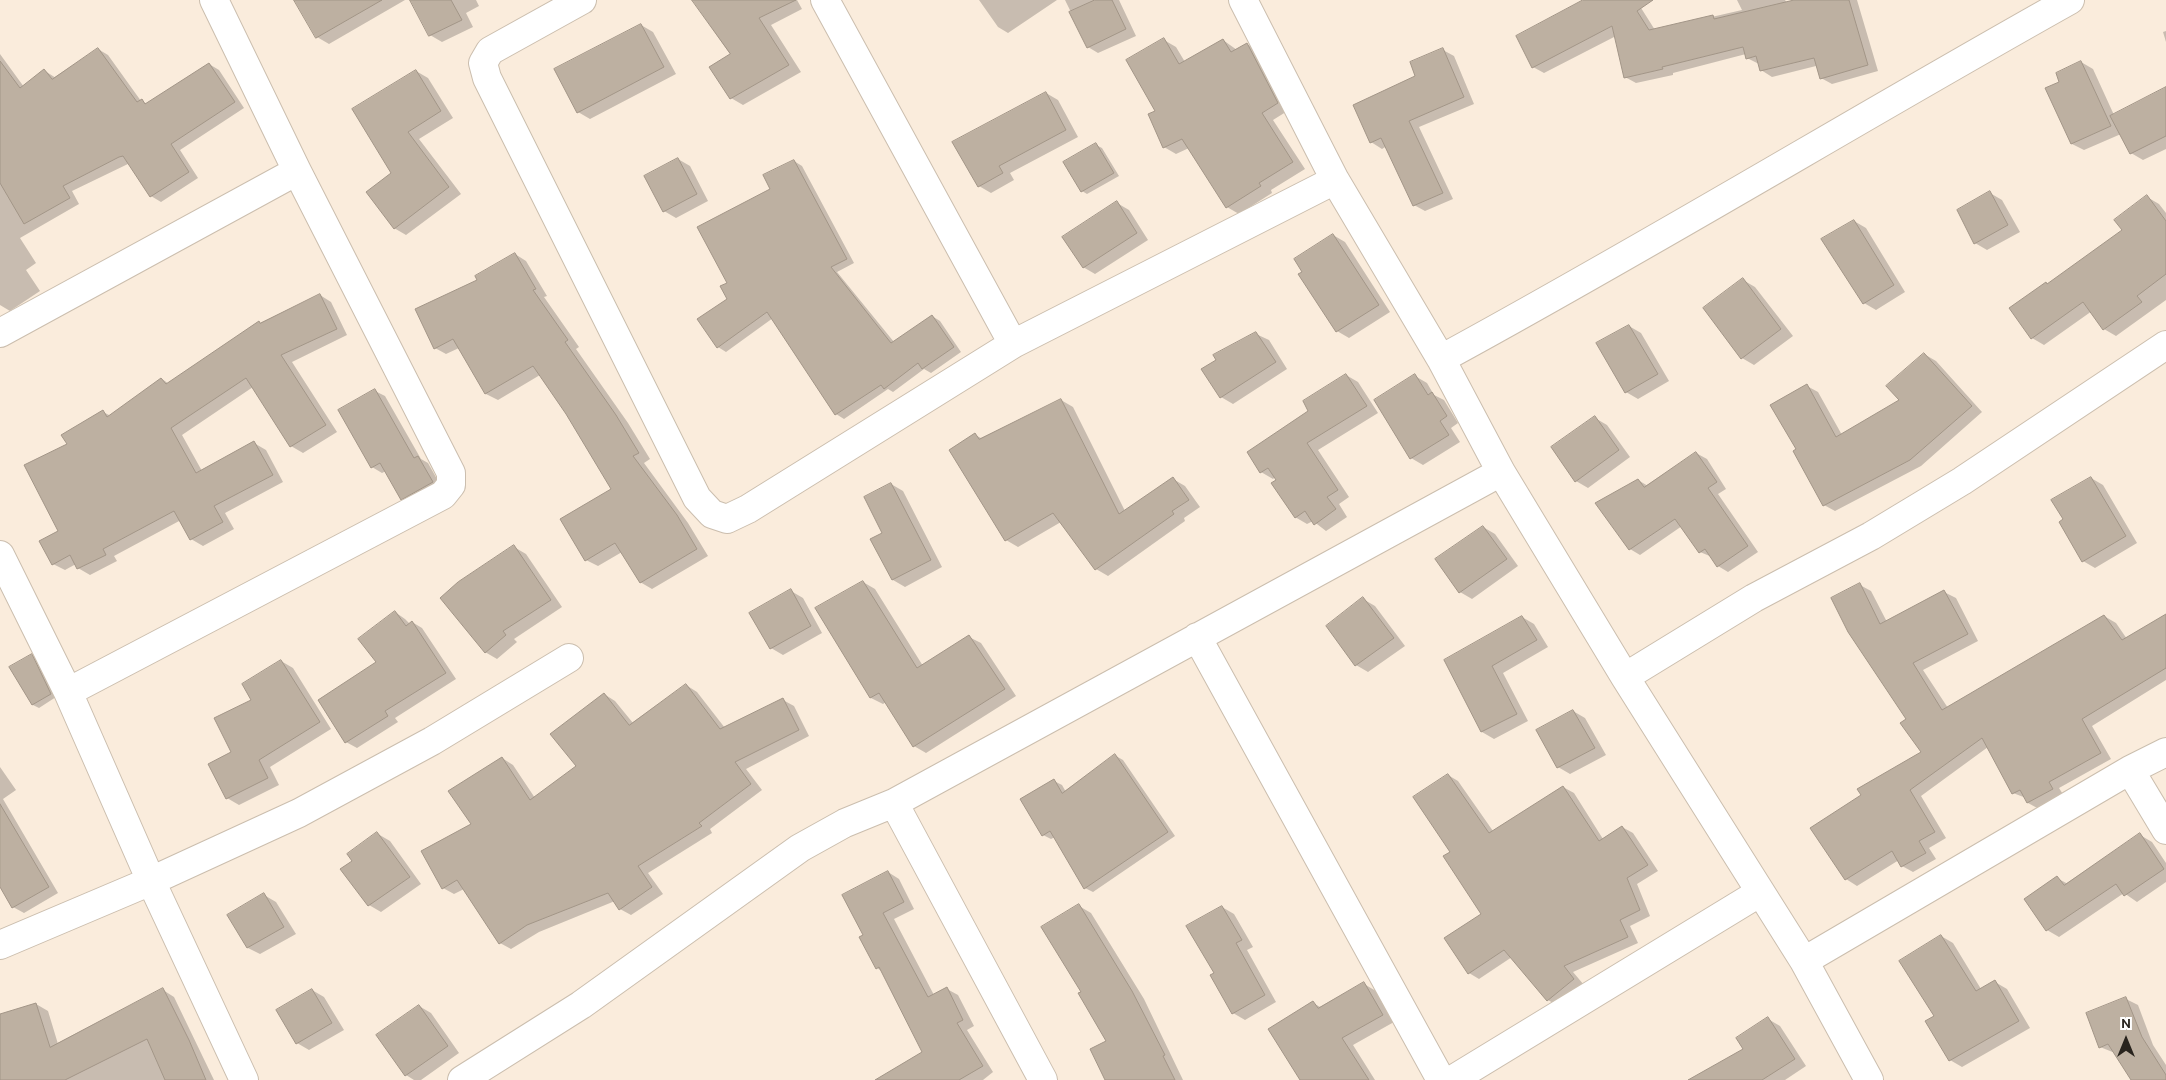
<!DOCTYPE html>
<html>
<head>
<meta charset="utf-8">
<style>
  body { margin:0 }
  #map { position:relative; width:2166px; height:1080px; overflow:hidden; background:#faecdc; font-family:Overpass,sans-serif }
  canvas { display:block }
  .north { position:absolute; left:2101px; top:1015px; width:50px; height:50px; -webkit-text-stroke:4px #fff; paint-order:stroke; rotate:0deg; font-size:14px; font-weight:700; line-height:20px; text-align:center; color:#29241e }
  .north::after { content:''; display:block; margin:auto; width:18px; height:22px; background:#29241e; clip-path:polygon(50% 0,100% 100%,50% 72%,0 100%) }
</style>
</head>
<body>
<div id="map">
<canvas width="2166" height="1080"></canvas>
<div class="north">N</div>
</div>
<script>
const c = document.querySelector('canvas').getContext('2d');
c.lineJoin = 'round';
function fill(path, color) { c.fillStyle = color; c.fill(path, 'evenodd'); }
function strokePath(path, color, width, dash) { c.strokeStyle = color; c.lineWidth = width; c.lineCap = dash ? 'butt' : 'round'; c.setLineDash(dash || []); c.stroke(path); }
fill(new Path2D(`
  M302 0H405L329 44 317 37Z
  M411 0H476L479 6 466 13 473 27 442 42 430 35Z
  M710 0H797L802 9 771 25 801 72 743 105 731 98 732 54Z
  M979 0H1057L1008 33 998 27Z
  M1065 0H1119L1136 36 1098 53 1088 47Z
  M1586 0H1636L1655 30 1742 10 1737 0H1785L1787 3 1798 0H1857L1878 71 1832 84 1821 78 1816 66 1772 77 1761 70 1759 64 1747 58 1746 54 1673 73V75L1636 83 1625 77 1616 36 1544 73 1533 67Z
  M641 25 653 32 676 74 590 119 578 112Z
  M2166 31V42L2163 32Z
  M1164 40 1176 47 1185 62 1223 40 1237 50 1247 44 1259 51 1289 110 1273 120 1305 169 1271 190 1272 193 1239 214 1227 207 1189 148 1176 154 1164 147 1157 111Z
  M98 49 108 55 141 101 148 104 209 64 219 70 244 108 180 150 198 178 161 202 151 196 130 163 72 191 79 204 20 238 36 263 26 270 40 291 10 311 0 305V54L24 87 45 71 56 78Z
  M1443 50 1454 56 1474 104 1419 127 1453 199 1425 211 1414 205 1387 146 1382 149 1371 142 1417 76Z
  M2081 62 2093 69 2114 115 2166 88V149L2143 160 2131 153 2121 134 2084 150 2072 144 2061 82Z
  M416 71 428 78 453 118 419 139 461 194 406 235 394 228 393 174Z
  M1046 93 1058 100 1078 137 1010 173 1014 180 991 193 979 186Z
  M1096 145 1102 148 1119 176 1087 194 1082 191Z
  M678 159 690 166 708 201 676 218 664 211Z
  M794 161 802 166 854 263 837 272 894 342 932 316 940 321 961 352 931 373 924 369 893 392 888 389 844 419 836 414 773 318 726 352 718 347 699 319 728 299 729 283 772 189Z
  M1990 193 2002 200 2020 232 1987 250 1975 243Z
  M2147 197 2159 204 2166 213V300L2116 336 2104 329 2092 311 2044 345 2032 338 2011 308 2046 283 2048 285 2124 231Z
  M1117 203 1129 210 1148 240 1095 274 1083 267Z
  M1854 221 1866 228 1905 292 1876 310 1864 303Z
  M1333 235 1345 242 1390 312 1349 338 1337 331Z
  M515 254 526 261 547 296 544 297 579 347 576 349 628 423 650 459 644 463 688 523 708 556 652 589 640 582 622 552 598 566 586 560 613 489 567 413 540 375 498 400 486 394 459 348 446 354 435 348 479 280Z
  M1743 280 1755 287 1793 336 1754 365 1742 358Z
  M320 295 331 302 347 335 292 362 337 432 303 453 291 446 253 387 182 435 202 471 254 443 266 450 283 482 225 513 234 529 203 546 191 539 181 520 114 556 117 561 90 575 78 568 76 564 65 570 53 564 60 532 68 444 103 412 111 416 162 379 169 384 261 324Z
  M1629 326 1641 333 1669 381 1638 399 1626 392Z
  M1256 334 1269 340 1287 369 1233 404 1221 397Z
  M1924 354 1936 361 1982 412 1921 466 1835 511 1824 505 1798 450 1807 386 1818 392 1842 435 1901 401Z
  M1346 375 1358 382 1378 413 1318 450 1349 497 1339 504 1347 517 1326 531 1313 521 1307 524 1295 517 1275 477 1273 479 1261 472 1310 411Z
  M1415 376 1427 383 1434 395 1444 400 1458 423 1451 428 1460 442 1423 465 1411 458Z
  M375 391 385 396 421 459 428 463 442 488 412 504 402 499 386 471 382 473 372 467Z
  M1061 400 1073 407 1125 511 1173 479 1185 486 1200 507 1184 518 1185 521 1108 576 1096 569 1061 522 1018 547 1006 540 975 435 983 439Z
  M1595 418 1607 425 1630 457 1588 488 1576 481 1553 447Z
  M1696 453 1707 459 1726 489 1718 494 1758 552 1728 572 1718 566 1712 557 1700 552 1682 526 1640 555 1630 549 1638 480 1648 486Z
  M2091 478 2103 485 2137 543 2095 568 2083 561 2064 520Z
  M891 484 903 491 942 567 905 587 893 580 872 540 884 534Z
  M1483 527 1495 534 1518 566 1472 599 1460 592Z
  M514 547 526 554 562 607 514 639 517 642 497 659 485 652Z
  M863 582 875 589 923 666 969 637 981 643 1016 696 926 753 914 746 886 702 883 704 871 698 817 609Z
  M1860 585 1871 591 1887 622 1944 592 1956 598 1978 641 1923 670 1948 708 2104 616 2116 623 2127 639 2166 615V680L2092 726 2111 759 2059 788 2064 796 2039 809 2028 803 2026 798 2013 793 1988 747 1921 796 1946 838 1929 848 1936 859 1913 872 1902 866 1899 860 1857 886 1846 879 1812 828 1862 796 1923 752 1908 719Z
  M791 591 803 598 822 633 783 655 771 648Z
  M1363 599 1375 606 1405 646 1368 672 1356 665Z
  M395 612 405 619 410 624 412 622 422 628 456 679 395 718 398 722 357 748 346 742Z
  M1522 617 1534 624 1548 647 1503 673 1528 721 1494 739 1482 732 1446 661Z
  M32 655 37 659 56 697 39 708 33 705 11 668Z
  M281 661 293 668 331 729 270 767 279 785 239 805 227 798 232 753 253 700Z
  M686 685 697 692 725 728 783 700 794 706 809 736 746 769 762 790 710 829 712 833 648 873 663 894 631 915 620 909 615 901 539 932 511 949 500 943 464 889 454 894 443 888 502 758 513 765 535 798 578 766 604 694 615 701 633 723Z
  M1573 711 1585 718 1606 755 1570 774 1558 767 1538 731Z
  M1116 756 1123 760 1175 836 1093 892 1085 888 1055 837 1051 839 1043 835 1054 781 1062 785 1066 792Z
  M0 767 16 790 3 799 58 893 24 913 13 907 0 885Z
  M1448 775 1458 781 1493 831 1563 787 1574 793 1603 839 1622 827 1633 833 1658 871 1637 884 1650 916 1630 926 1638 943 1573 972 1584 985 1558 1006 1548 1000 1512 957 1479 979 1469 973 1483 914 1451 852Z
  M378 834 390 841 421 884 381 912 369 905 353 861Z
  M2140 835 2152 842 2166 863V882L2137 902 2124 893 2059 937 2047 930 2026 899 2057 878 2068 884Z
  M888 872 899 879 914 909 894 919 934 995 947 989 958 995 974 1026 967 1030 993 1072 983 1080H917L924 1052 883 972 877 968 865 935Z
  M264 895 276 902 296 934 260 954 248 948Z
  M1079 906 1091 913 1144 999 1183 1080H1106L1108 1042 1082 992Z
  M1222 907 1234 914 1253 947 1247 950 1276 1002 1245 1020 1233 1013 1215 974Z
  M1941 936 1953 943 1981 989 1995 982 2007 989 2030 1028 1962 1067 1950 1060 1935 1017Z
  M1364 984 1376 991 1394 1022 1353 1045 1375 1080H1300L1313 1003 1322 1008Z
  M163 990 174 997 214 1080H0V1016L36 1004 48 1011 58 1044Z
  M312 990 324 997 344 1030 309 1050 297 1043Z
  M2126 999 2138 1005 2153 1045 2166 1065V1080H2132L2115 1053 2100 1047Z
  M419 1006 431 1013 459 1053 421 1080H414L406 1075 377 1036Z
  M1768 1019 1780 1026 1806 1066 1785 1080H1691L1745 1049Z`), '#0003');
const building = new Path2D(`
  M294 0H382L316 38Z
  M410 0H451L462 20 429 36Z
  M692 0H796L759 18 789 65 730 99 709 67 730 54Z
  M1095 0H1112L1126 29 1087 48 1069 12Z
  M1583 0H1653L1637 11 1649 30 1713 15 1714 19 1794 0H1849L1868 65 1820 79 1814 58 1760 71 1756 56 1746 59 1743 47 1662 67 1663 69 1624 78 1612 26 1532 68 1516 36Z
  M641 24 664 67 577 113 554 69Z
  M1164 38 1179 64 1223 39 1231 52 1247 43 1278 103 1262 113 1293 162 1259 183 1261 186 1226 208 1182 139 1163 148 1148 114 1155 111 1126 60Z
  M98 48 137 102 142 99 145 104 209 63 235 102 171 144 189 172 150 197 123 156 119 157 63 186 70 198 24 224 0 183V61L20 88 44 69 52 79Z
  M1443 48 1464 97 1409 121 1443 193 1413 206 1381 138 1370 143 1353 105 1415 76 1410 62Z
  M2081 61 2111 126 2071 144 2045 88 2059 82 2056 73Z
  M416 70 441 111 408 132 449 187 394 229 366 192 391 173 352 109Z
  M2166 87V136L2130 154 2110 116Z
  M1046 92 1066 130 999 166 1003 173 978 187 952 142Z
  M1096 143 1114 173 1081 192 1063 162Z
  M678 158 697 194 663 212 644 176Z
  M794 160 847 259 831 267 891 343 932 315 954 347 922 369 918 363 884 389 881 385 835 415 767 312 717 348 697 319 727 299 720 286 727 283 697 227 770 189 763 175Z
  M1990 191 2008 225 1974 244 1957 210Z
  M2147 195 2166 221V274L2137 296 2142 302 2103 330 2083 302 2031 339 2009 308 2046 282 2047 284 2122 230 2114 220Z
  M1117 201 1137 233 1083 268 1062 237Z
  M1854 220 1894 285 1863 304 1821 239Z
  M1333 234 1379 305 1336 332 1298 274 1302 272 1294 259Z
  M515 253 536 289 533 290 568 340 565 342 616 415 639 453 633 456 677 515 697 549 640 583 615 543 585 561 560 519 611 489 566 414 533 366 485 394 453 339 434 349 415 309 477 280 475 276Z
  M1743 278 1781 329 1741 359 1703 308Z
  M320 294 337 329 281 355 326 425 290 447 246 378 171 428 196 473 254 441 273 475 214 506 223 522 190 540 174 511 103 549 106 555 77 569 70 555 52 565 39 541 58 531 24 465 67 444 61 435 103 410 107 417 161 378 166 384 259 321 260 323Z
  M1629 325 1658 374 1625 393 1596 343Z
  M1256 332 1276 362 1220 398 1201 369 1216 360 1213 355Z
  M1924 353 1972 406 1910 460 1823 506 1793 451 1796 449 1770 405 1807 384 1836 437 1899 400 1886 386Z
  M1346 374 1367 406 1307 443 1338 490 1327 497 1336 509 1314 525 1305 511 1295 518 1271 483 1276 480 1268 468 1260 473 1247 452 1308 411 1303 401Z
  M1415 374 1428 395 1432 392 1447 416 1440 421 1449 435 1410 459 1374 400Z
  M375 389 414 458 418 456 433 482 401 500 380 463 371 468 338 410Z
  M1061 399 1119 514 1173 477 1189 500 1172 511 1174 514 1095 570 1053 513 1005 541 949 450 975 433 979 439Z
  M1595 416 1619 450 1575 482 1551 447Z
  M1696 452 1717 482 1708 488 1748 546 1717 567 1705 549 1699 553 1675 519 1629 550 1595 503 1638 479 1644 487Z
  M2091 477 2126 536 2082 562 2059 522 2063 519 2051 500Z
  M891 483 931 560 892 580 870 539 882 533 864 497Z
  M1483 526 1507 559 1459 593 1435 559Z
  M514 545 551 600 503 631 506 635 485 653 440 598 458 582Z
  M863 581 917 668 969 635 1005 689 913 747 879 693 870 698 815 608Z
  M1860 583 1880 624 1944 590 1968 634 1913 663 1942 710 2104 615 2122 640 2166 614V668L2082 719 2101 753 2049 782 2053 789 2027 803 2020 790 2012 794 1982 738 1910 790 1935 832 1919 841 1926 853 1901 867 1892 851 1845 880 1810 828 1861 795 1857 789 1921 752 1900 723 1906 719 1848 632 1831 598Z
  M791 589 811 626 770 649 749 613Z
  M1363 597 1394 638 1355 666 1326 626Z
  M395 611 406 626 412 621 446 673 385 711 388 716 345 743 318 700 376 662 358 639Z
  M1522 616 1537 640 1492 666 1517 714 1481 732 1444 660Z
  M32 654 51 694 32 705 9 667Z
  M281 660 320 722 259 760 268 778 226 799 208 764 231 752 214 718 251 700 242 684Z
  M686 684 720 729 783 698 799 730 735 762 751 784 699 823 702 826 638 866 652 887 619 910 608 893 527 925 499 944 457 880 442 889 421 851 471 824 448 791 502 757 530 800 576 766 550 734 604 693 629 725Z
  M1573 710 1595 748 1557 768 1536 730Z
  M1115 754 1168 832 1084 889 1050 831 1042 836 1020 799 1054 779 1062 793Z
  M1448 774 1489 833 1563 786 1599 841 1622 826 1648 865 1627 878 1640 910 1620 920 1628 937 1564 966 1574 979 1547 1001 1504 950 1468 974 1444 938 1481 914 1443 856 1450 852 1413 797Z
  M0 804 49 887 12 908 0 887Z
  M377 832 410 877 368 906 340 869 352 861 347 854Z
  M2140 833 2164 869 2124 896 2116 884 2046 931 2024 899 2057 876 2064 885Z
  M888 871 904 902 883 913 928 997 947 987 963 1020 957 1023 983 1066 959 1080H875L922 1052 879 967 876 969 859 937 863 935 842 895Z
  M264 893 284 927 247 948 227 915Z
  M1079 904 1132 991 1165 1055 1163 1056 1175 1080H1105L1090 1049 1106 1041 1078 993 1081 992 1041 927Z
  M1222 906 1242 940 1236 943 1265 995 1232 1014 1210 975 1214 973 1186 926Z
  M1941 935 1976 991 1995 980 2019 1021 1949 1061 1925 1021 1934 1016 1899 961Z
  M1364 982 1383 1015 1342 1038 1369 1080H1300L1268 1029 1313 1001 1318 1008Z
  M163 988 189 1040 206 1080H165L147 1039 65 1080H0V1014L36 1003 50 1047Z
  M312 989 332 1023 296 1044 276 1010Z
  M2126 997 2142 1037 2166 1075V1080H2131L2108 1044 2099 1048 2086 1013Z
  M419 1005 448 1046 405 1076 376 1035Z
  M1768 1017 1795 1059 1762 1080H1688L1743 1049 1736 1038Z`);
fill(building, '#bdb0a1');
strokePath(building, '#a29587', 1);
const minor = new Path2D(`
  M582 0 490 51 483 63 487 78 697 498 712 514 727 519 748 509 1013 344 1335 180
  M825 0 1013 344
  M1243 0 1335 180 1441 359 1501 472 1625 677 1804 961 1869 1080
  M0 333 297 171
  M1441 359C1653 244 1859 118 2070 0
  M0 555 68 692 151 881 244 1080
  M1197 637 1441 1080
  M1625 677 1754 598 1871 536 1962 481 2166 345
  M68 692 443 495 451 485V473L297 171 214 0
  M2130 770 2166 830
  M894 803 1043 1080
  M0 945 151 881 299 813 432 741 569 658
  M1804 961 2130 770 2166 752
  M462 1080 581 1005 800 848 845 823 894 803 1501 472
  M1452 1080 1759 893`);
strokePath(minor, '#cbbeae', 30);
strokePath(minor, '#fff', 28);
</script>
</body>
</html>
